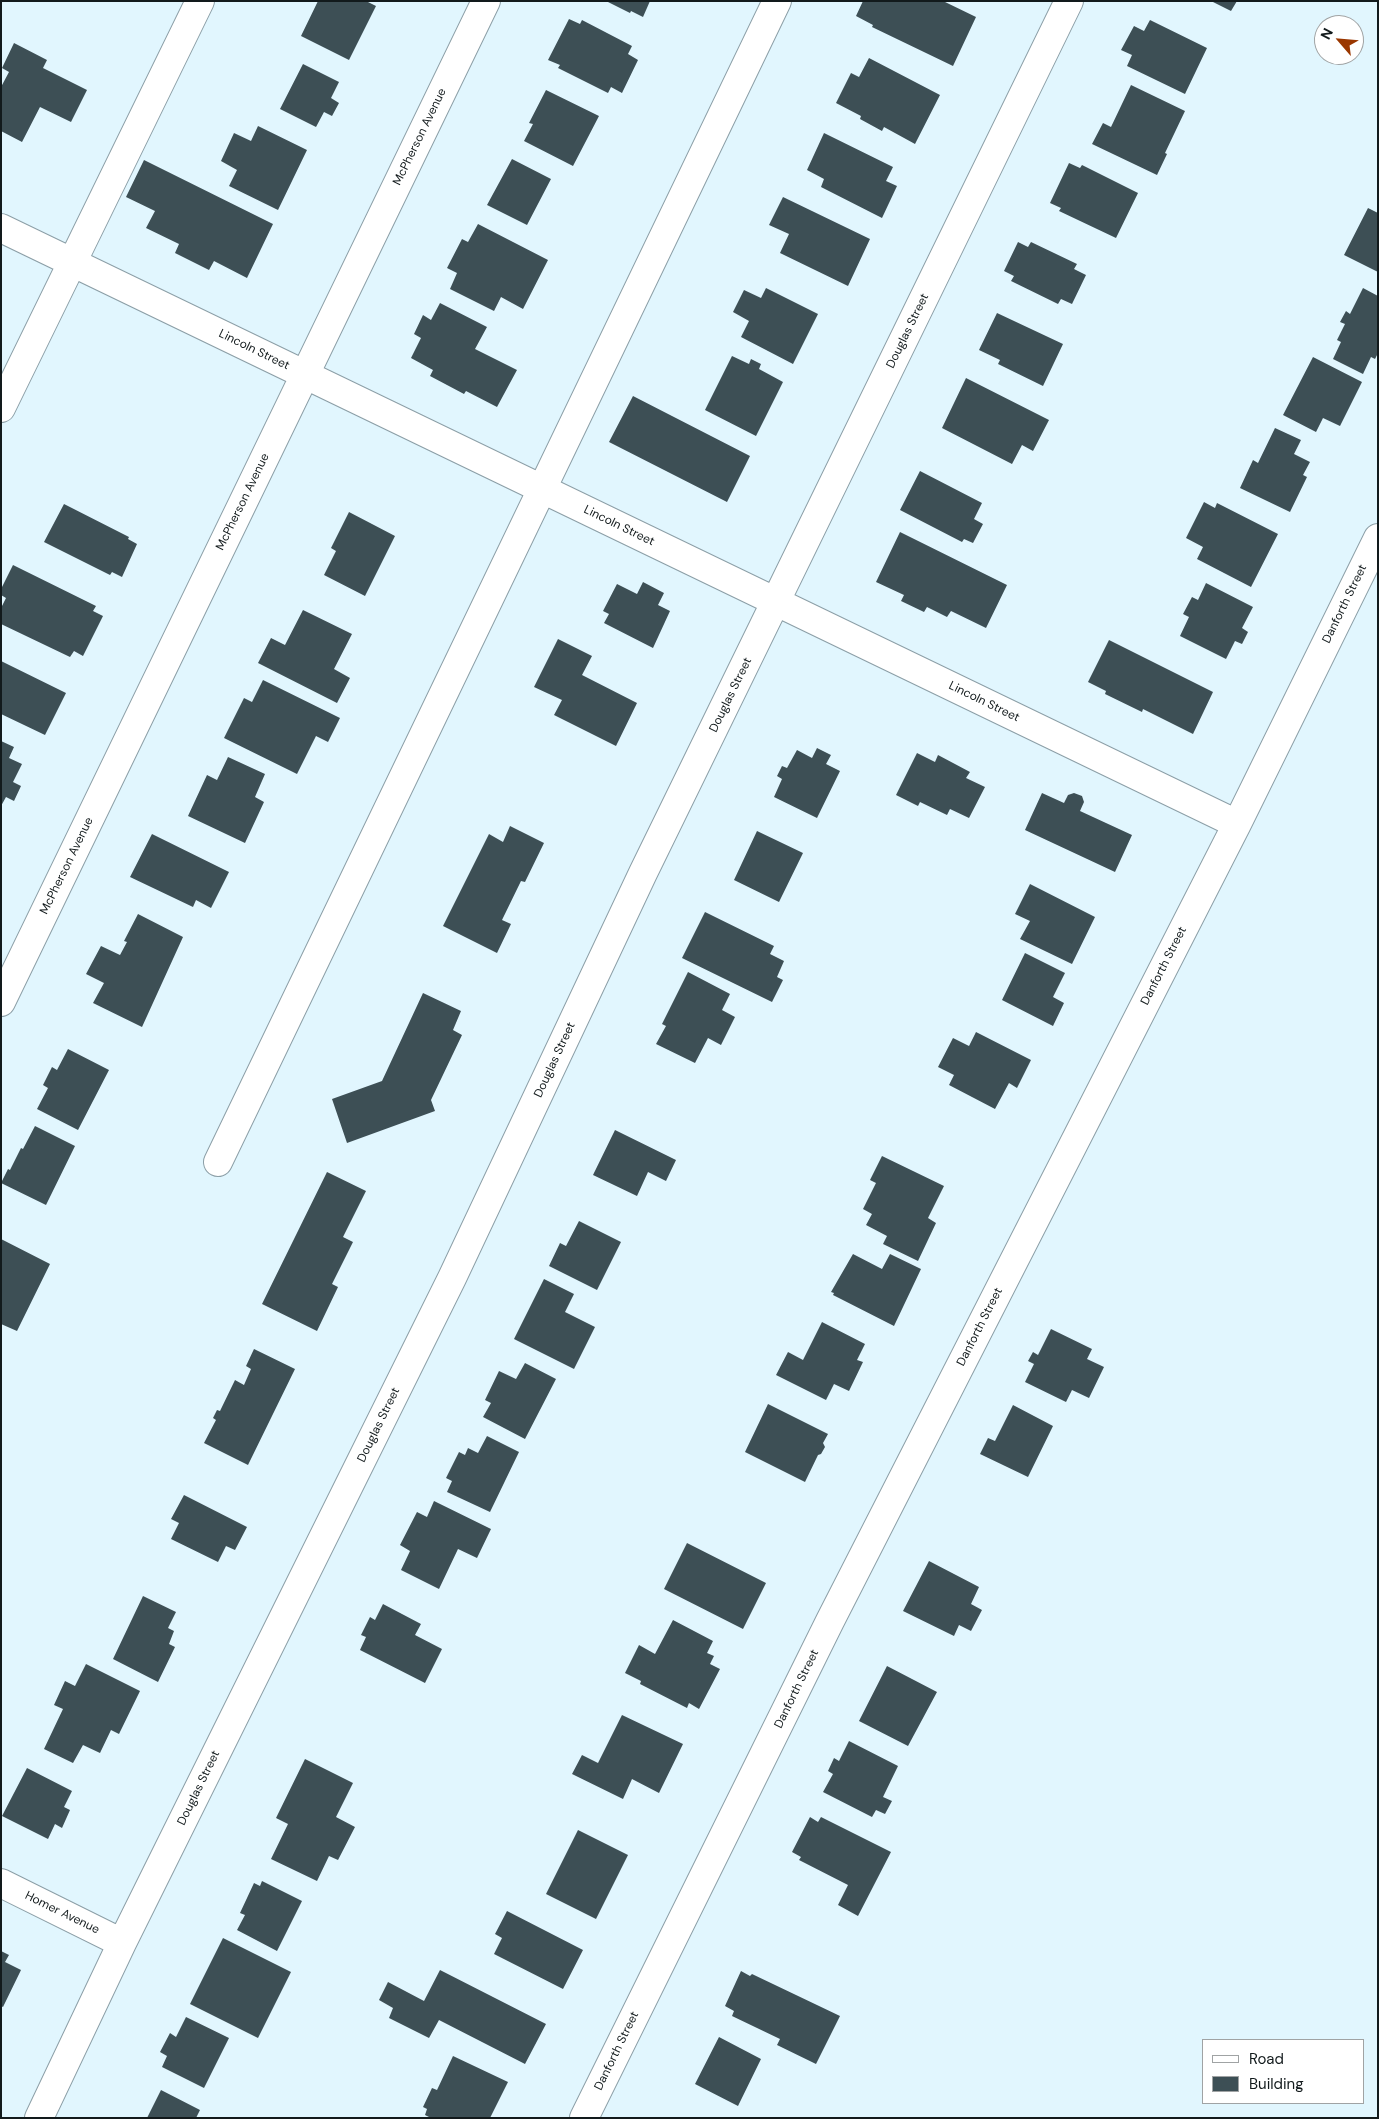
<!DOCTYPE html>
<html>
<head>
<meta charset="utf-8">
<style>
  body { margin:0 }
  #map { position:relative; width:1379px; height:2119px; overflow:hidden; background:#e1f6fe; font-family:"DM Sans",sans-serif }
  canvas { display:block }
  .frame { position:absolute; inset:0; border:2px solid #121a1c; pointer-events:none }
  .legend { position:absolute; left:1202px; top:2039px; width:162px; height:65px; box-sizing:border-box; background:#fff; border:1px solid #a0a3a4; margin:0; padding:6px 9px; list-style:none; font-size:15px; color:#121a1c }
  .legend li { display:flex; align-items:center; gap:10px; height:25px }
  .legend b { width:25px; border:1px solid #a0a3a4 }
  .north { position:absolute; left:1314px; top:15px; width:50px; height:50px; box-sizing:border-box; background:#fff; border:1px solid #a0a3a4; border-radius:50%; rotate:297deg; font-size:14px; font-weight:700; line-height:20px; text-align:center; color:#121a1c }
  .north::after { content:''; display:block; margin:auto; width:18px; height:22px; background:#9a3700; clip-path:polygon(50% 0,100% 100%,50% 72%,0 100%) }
</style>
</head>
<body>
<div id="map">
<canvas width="1379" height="2119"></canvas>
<div class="frame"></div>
<ul class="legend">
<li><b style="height:6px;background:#fff"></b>Road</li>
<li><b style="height:14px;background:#3d4f55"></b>Building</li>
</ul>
<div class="north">N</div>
</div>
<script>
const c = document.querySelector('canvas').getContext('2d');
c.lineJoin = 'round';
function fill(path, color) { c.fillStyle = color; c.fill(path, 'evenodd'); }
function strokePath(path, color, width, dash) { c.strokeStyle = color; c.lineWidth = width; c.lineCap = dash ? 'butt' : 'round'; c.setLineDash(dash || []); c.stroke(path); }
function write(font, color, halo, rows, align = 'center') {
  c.font = font + ' "DM Sans",sans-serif'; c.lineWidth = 5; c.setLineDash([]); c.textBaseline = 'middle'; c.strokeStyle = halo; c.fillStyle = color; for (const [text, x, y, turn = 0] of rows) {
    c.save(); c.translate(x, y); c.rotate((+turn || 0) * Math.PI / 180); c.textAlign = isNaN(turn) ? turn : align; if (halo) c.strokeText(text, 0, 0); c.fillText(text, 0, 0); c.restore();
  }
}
fill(new Path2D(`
  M318 1H366L376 6 349 60 301 36Z
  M606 1H650L643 17 631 11 630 13Z
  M863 1H943L976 17 953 66 872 27 873 25 856 16Z
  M1211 1H1237L1231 11Z
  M569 19 580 24 582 20 632 46 628 54 638 60 622 93 611 87 608 93 558 68 560 65 548 60Z
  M1150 20 1207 48 1185 94 1127 66 1132 55 1121 50 1134 26 1144 31Z
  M14 43 47 60 43 68 87 90 71 122 40 107 22 142 1 131V87L9 72 2 68Z
  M869 58 940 95 915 144 884 127 882 131 860 119 861 116 836 103 851 73 859 77Z
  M303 64 339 82 331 98 339 103 332 116 324 112 316 127 280 109Z
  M1131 85 1185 111 1165 153 1167 154 1157 175 1092 144 1103 123 1111 127Z
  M546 90 599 116 573 166 524 141 533 124 529 123Z
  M258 126 307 150 278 210 229 186 237 170 221 161 234 133 251 141Z
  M824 133 893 167 886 181 897 186 882 218 821 187 824 179 807 170Z
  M512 159 551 179 527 225 487 205Z
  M144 160 273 224 247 278 214 261 209 270 175 253 179 244 146 228 155 211 126 197Z
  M1069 163 1080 168 1082 165 1138 193 1116 238 1059 211 1061 208 1050 203Z
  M783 197 870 239 848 286 780 253 789 234 769 225Z
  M1368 208 1378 213V272L1344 255Z
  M478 224 548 260 523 309 501 297 494 311 450 289 457 273 447 268 462 239 468 242Z
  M1018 242 1028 247 1031 242 1077 264 1074 269 1086 275 1072 304 1061 299 1058 304 1011 281 1014 276 1004 271Z
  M766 288 818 314 793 364 741 337 749 321 733 312 744 290 761 298Z
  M1363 288 1378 296V353L1375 359 1371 357 1363 374 1333 359 1341 342 1337 340 1345 324 1340 322 1346 311 1350 314Z
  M440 303 487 327 475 349 517 370 497 407 466 391 464 394 430 376 433 370 411 358 421 338 414 334 423 315 431 320Z
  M997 313 1063 344 1043 386 998 364 1000 360 979 350Z
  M732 356 749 364 751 359 761 364 759 369 783 382 756 436 705 410Z
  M1313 357 1362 382 1340 426 1323 418 1316 432 1283 415Z
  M966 378 1049 420 1033 451 1022 445 1012 464 942 428Z
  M633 396 750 456 727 502 609 442Z
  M1275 428 1301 440 1294 454 1310 462 1303 475 1307 477 1290 512 1240 488 1253 460 1258 463Z
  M920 471 982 503 974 519 983 524 973 543 964 539 962 542 900 510Z
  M1204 502 1215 508 1217 503 1278 534 1251 587 1197 559 1203 547 1186 538Z
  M64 504 129 537 128 539 137 544 122 577 112 572 110 575 44 542Z
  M349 512 395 536 365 596 324 575 336 551 331 548Z
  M900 532 1007 585 986 628 951 611 947 617 927 607 924 612 901 601 904 595 876 582Z
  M13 565 96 606 93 611 103 616 83 656 74 651 70 657 1 624V608L6 598 1 595V589Z
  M643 582 664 593 658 605 670 611 653 648 604 623 609 614 603 611 617 584 637 594Z
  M1206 583 1253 607 1242 628 1248 632 1242 644 1235 641 1226 659 1180 636 1189 617 1183 614 1192 597 1198 600Z
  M303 610 352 634 334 669 350 678 337 703 258 663 271 638 285 645Z
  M558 639 592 656 582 675 637 703 616 746 554 715 562 700 534 687Z
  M1109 640 1213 692 1193 734 1143 709 1142 712 1105 694 1106 691 1088 682Z
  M1 661 66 693 45 735 1 714Z
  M263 680 340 718 328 742 316 736 297 774 224 738 244 698 252 702Z
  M1 741 14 747 9 758 22 764 13 782 21 786 14 801 6 797 1 806Z
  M817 748 831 755 826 764 840 771 817 818 774 797 782 779 777 776 782 766 787 768 797 750 812 758Z
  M917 753 935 762 938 755 970 772 966 778 985 787 969 818 950 809 947 815 920 802 918 806 896 795Z
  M228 757 265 774 255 797 264 802 245 843 188 816 207 775 217 780Z
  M1042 793 1064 803 1068 795 1074 793 1082 796 1084 802 1080 811 1132 835 1115 872 1025 830Z
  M510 826 544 843 525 882 521 881 502 920 511 924 497 953 443 926 489 834 503 842Z
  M757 831 803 853 779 902 734 880Z
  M152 834 229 872 211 908 196 900 193 907 130 877Z
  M1030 884 1095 917 1072 964 1020 939 1030 921 1015 914Z
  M705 912 774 946 770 954 784 961 777 977 783 980 772 1002 682 958Z
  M138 914 183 937 142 1027 93 1003 104 983 86 974 101 946 120 955 127 942 124 941Z
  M1025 953 1065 973 1053 997 1064 1003 1053 1026 1002 1000Z
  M688 972 730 994 722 1010 735 1017 721 1045 708 1038 695 1063 656 1044 666 1026 662 1024Z
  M423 993 461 1011 453 1030 462 1035 431 1100 435 1111 347 1143 332 1099 382 1081Z
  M976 1032 1031 1060 1017 1088 1009 1083 995 1109 949 1085 954 1075 938 1067 953 1038 969 1046Z
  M68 1049 109 1070 78 1130 37 1109 48 1088 43 1085 52 1067 57 1070Z
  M35 1126 75 1146 46 1205 1 1183 8 1169 10 1170 21 1148 23 1149Z
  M615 1130 676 1160 666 1181 648 1172 637 1196 593 1175Z
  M882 1156 944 1186 928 1218 936 1223 918 1261 883 1244 887 1236 866 1225 872 1214 863 1209 876 1183 870 1180Z
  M327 1172 366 1191 343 1237 353 1242 332 1284 338 1287 317 1331 262 1304Z
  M579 1221 621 1242 597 1290 549 1266 560 1243 566 1246Z
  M1 1239 50 1264 17 1331 1 1324Z
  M853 1254 882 1269 890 1254 921 1269 894 1326 833 1295 834 1293 831 1292Z
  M544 1279 574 1294 565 1312 595 1327 574 1369 514 1339Z
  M822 1322 865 1344 857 1360 863 1362 849 1391 834 1384 826 1400 776 1375 788 1352 803 1360Z
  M1051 1329 1092 1349 1087 1359 1104 1367 1089 1398 1072 1390 1066 1402 1025 1382 1034 1364 1028 1361 1033 1352 1038 1355Z
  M254 1349 295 1369 248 1465 204 1443 216 1420 213 1418 217 1410 220 1411 235 1380 244 1385 251 1369 246 1366Z
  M525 1363 556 1379 525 1439 483 1417 491 1403 485 1400 499 1371 516 1379Z
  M768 1404 828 1434 823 1443 825 1447 821 1454 818 1455 805 1482 745 1452Z
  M1013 1405 1053 1426 1028 1477 980 1454 988 1438 995 1441Z
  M487 1436 519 1452 490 1512 447 1492 452 1481 446 1478 459 1452 465 1455 468 1448 478 1453Z
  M184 1495 247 1527 235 1550 226 1546 218 1562 171 1539 179 1523 171 1519Z
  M434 1501 491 1529 477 1558 458 1549 439 1589 401 1570 410 1551 400 1545 417 1512 427 1517Z
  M687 1543 766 1583 743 1629 664 1589Z
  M929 1561 979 1587 971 1604 982 1610 971 1631 959 1625 954 1636 903 1611Z
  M143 1596 176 1612 168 1628 174 1631 169 1644 175 1647 158 1682 113 1659Z
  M383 1604 421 1624 415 1635 442 1649 425 1683 360 1650 366 1637 361 1635 370 1617 375 1620Z
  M673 1620 713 1641 707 1653 714 1656 710 1664 720 1669 699 1709 689 1703 687 1708 640 1684 641 1681 625 1673 639 1645 655 1654Z
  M86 1664 140 1691 119 1734 111 1730 100 1753 83 1745 73 1763 44 1749 63 1709 54 1705 65 1681 75 1686Z
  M887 1666 937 1692 908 1746 859 1721Z
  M622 1715 683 1744 659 1793 632 1779 623 1799 572 1774 582 1755 598 1763Z
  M849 1741 898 1766 883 1797 892 1801 885 1814 876 1810 872 1817 823 1792 833 1774 828 1771 834 1758 839 1761Z
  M305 1759 353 1783 336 1817 355 1827 338 1860 329 1856 317 1881 271 1859 288 1824 276 1818Z
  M27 1768 72 1791 64 1807 70 1810 62 1828 55 1824 48 1839 2 1816Z
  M810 1817 818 1822 821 1817 891 1852 858 1916 838 1905 848 1885 799 1860 801 1857 792 1852Z
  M578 1830 628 1855 596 1919 546 1894Z
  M262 1881 302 1901 277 1951 237 1930 245 1915 240 1913 254 1883 260 1886Z
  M507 1911 583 1950 563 1989 494 1954 502 1938 495 1934Z
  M223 1938 291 1972 258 2038 190 2004Z
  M1 1951 9 1955 5 1962 21 1970 3 2007 1 2006Z
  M440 1970 546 2024 525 2064 439 2020 429 2038 389 2018 393 2008 379 2000 388 1982 424 2001Z
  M741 1971 750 1976 752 1974 840 2016 816 2064 777 2045 780 2039 732 2016 734 2011 725 2006Z
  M186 2017 229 2038 204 2088 162 2067 167 2056 160 2052 170 2033 176 2037Z
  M719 2037 761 2059 738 2106 695 2084Z
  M453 2056 508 2082 490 2118H431L425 2115 427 2109 423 2107 432 2088 437 2090Z
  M161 2090 200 2110 196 2118H147Z`), '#3d4f55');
const minor = new Path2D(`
  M1 228 1237 824
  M1 408 200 1
  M1 1002 486 1
  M218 1162 777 1
  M1 1883 122 1943
  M39 2118 122 1943 452 1278 643 873 1069 1
  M584 2118 830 1621 1237 824 1378 538`);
strokePath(minor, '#8c9fa7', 30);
strokePath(minor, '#fff', 28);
write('12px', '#121a1c', '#fff', [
  ["McPherson Avenue",420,137,-64],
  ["Douglas Street",908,331,-64],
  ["Lincoln Street",254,350,26],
  ["McPherson Avenue",243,502,-64],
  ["Lincoln Street",619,526,26],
  ["Danforth Street",1345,604,-64],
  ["Douglas Street",731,695,-64],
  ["Lincoln Street",984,702,26],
  ["McPherson Avenue",67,866,-64],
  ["Danforth Street",1164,966,-63],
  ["Douglas Street",555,1060,-65],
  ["Danforth Street",980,1327,-63],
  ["Douglas Street",379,1425,-64],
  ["Danforth Street",797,1689,-64],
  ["Douglas Street",199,1788,-64],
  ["Homer Avenue",62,1913,26],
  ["Danforth Street",617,2051,-64]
]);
</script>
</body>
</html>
